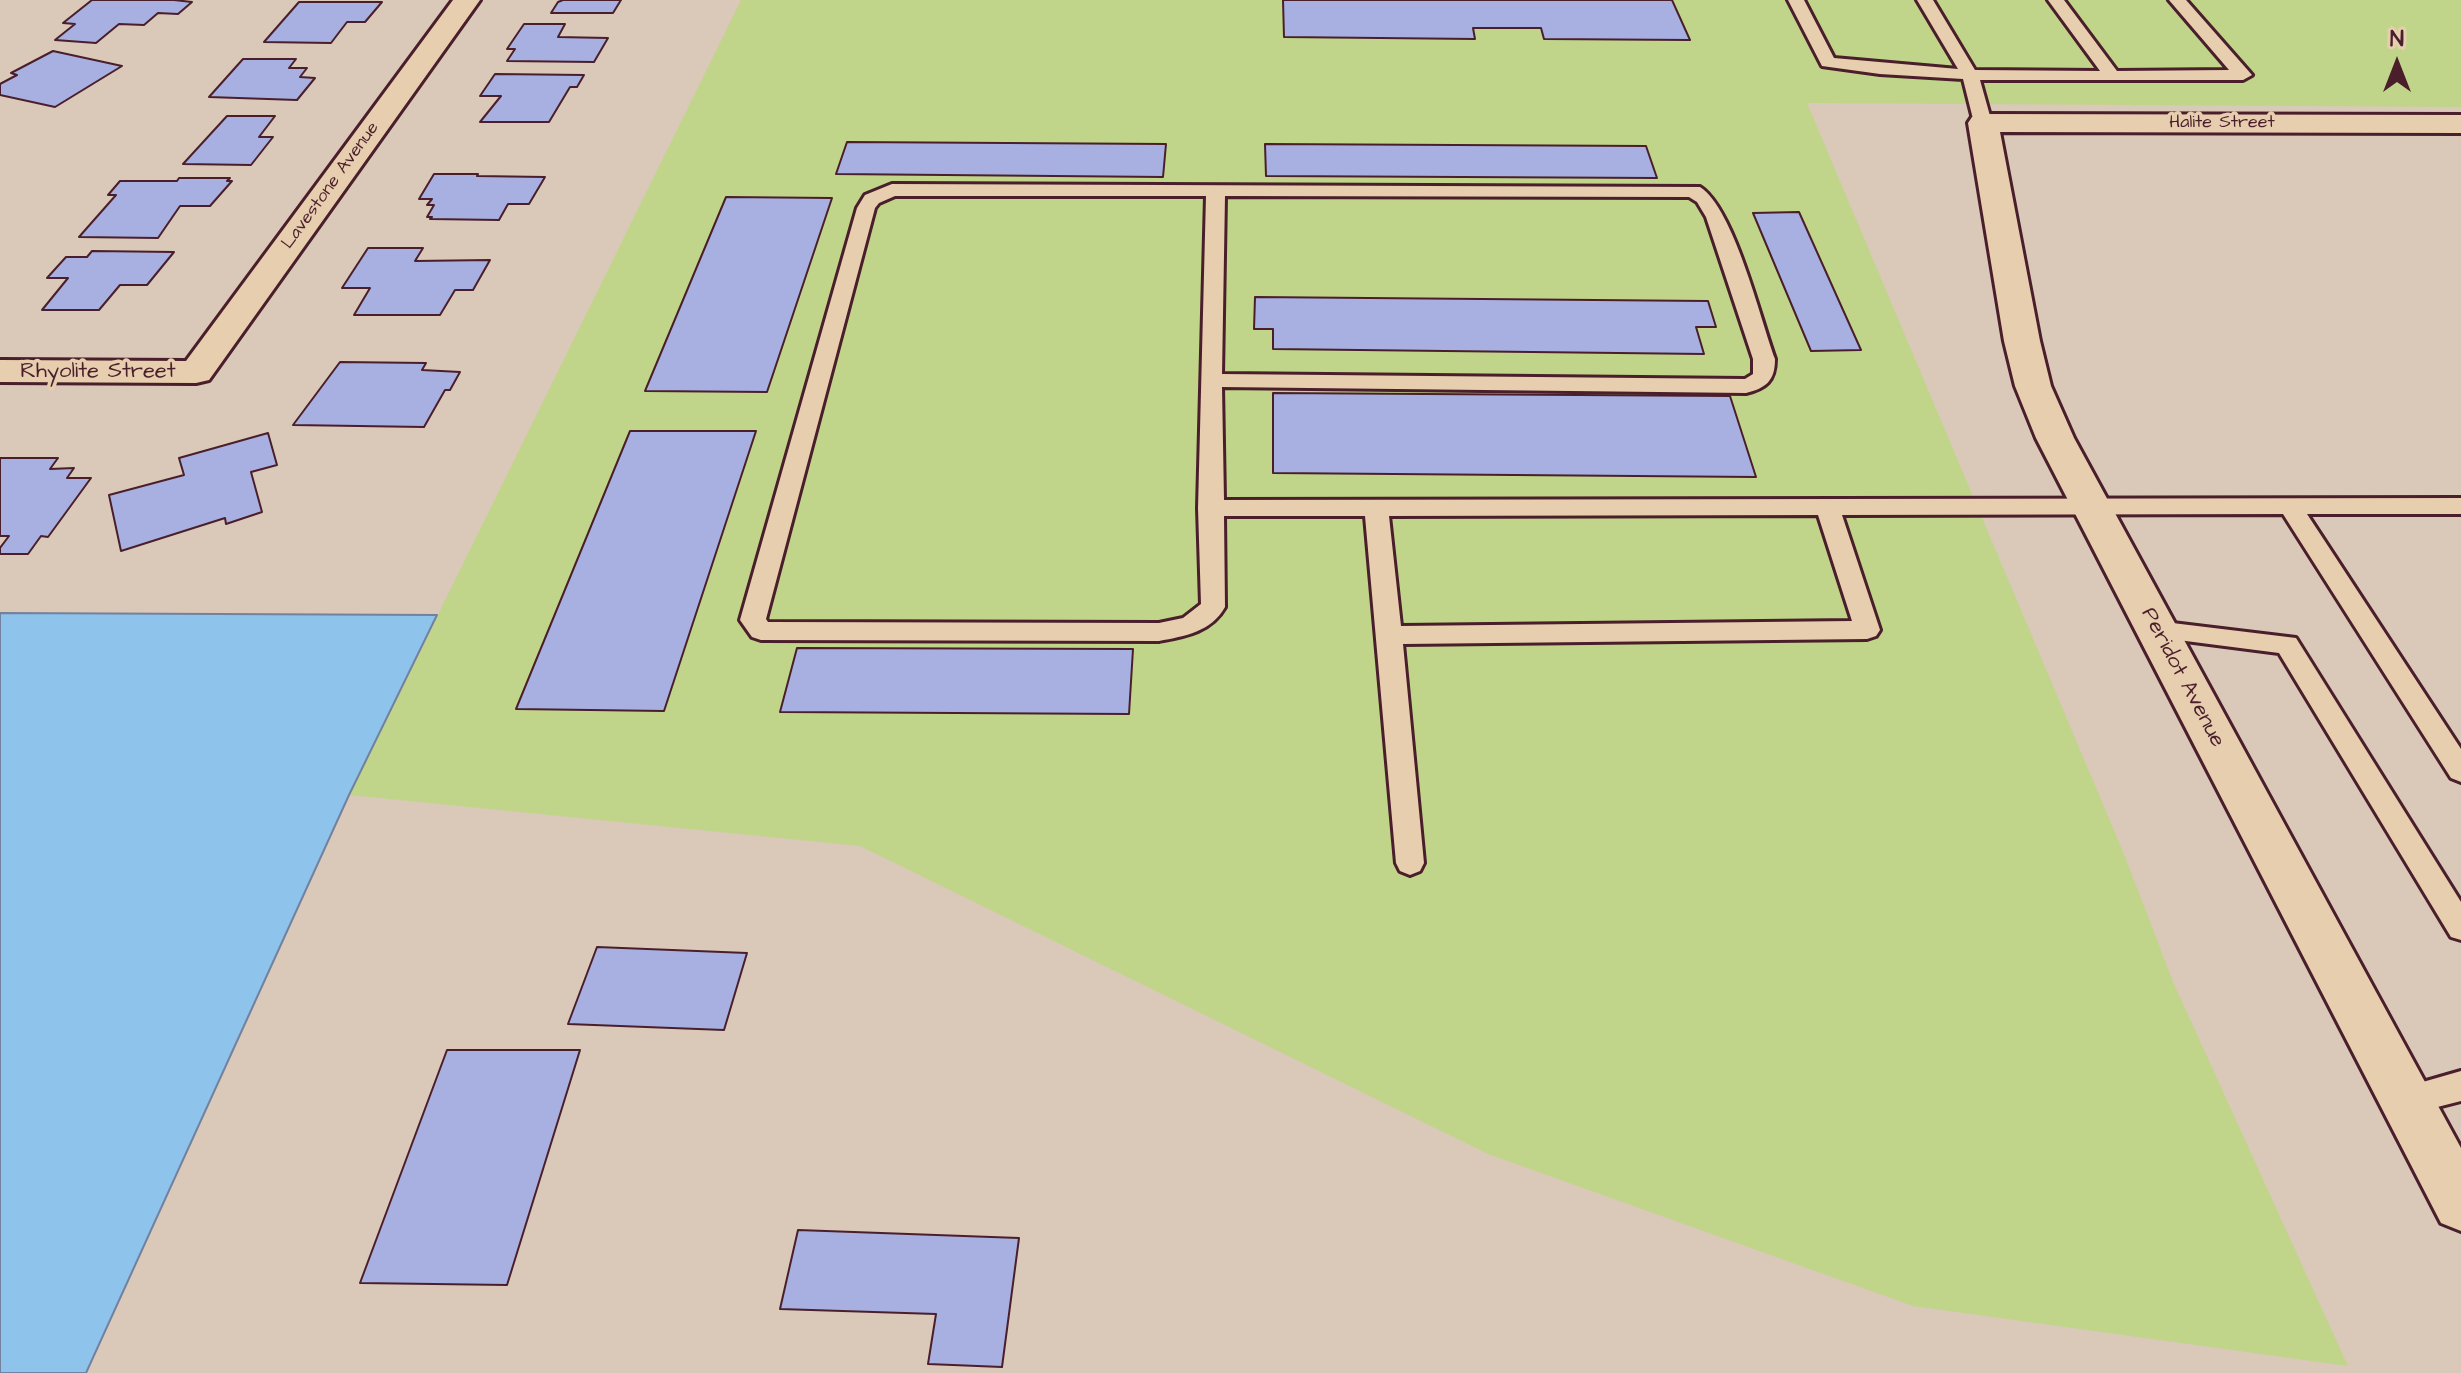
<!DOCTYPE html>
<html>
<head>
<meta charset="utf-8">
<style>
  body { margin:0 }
  #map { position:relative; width:2461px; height:1373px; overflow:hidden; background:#dac8b9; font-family:"Architects Daughter",sans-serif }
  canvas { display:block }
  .north { position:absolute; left:2357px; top:24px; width:80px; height:80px; -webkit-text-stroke:6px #e7ceaf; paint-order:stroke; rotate:0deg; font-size:22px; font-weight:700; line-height:32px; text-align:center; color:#4a1f2b }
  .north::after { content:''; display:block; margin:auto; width:28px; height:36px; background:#4a1f2b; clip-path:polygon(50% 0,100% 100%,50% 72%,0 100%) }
</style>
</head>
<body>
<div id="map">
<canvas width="2461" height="1373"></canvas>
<div class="north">N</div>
</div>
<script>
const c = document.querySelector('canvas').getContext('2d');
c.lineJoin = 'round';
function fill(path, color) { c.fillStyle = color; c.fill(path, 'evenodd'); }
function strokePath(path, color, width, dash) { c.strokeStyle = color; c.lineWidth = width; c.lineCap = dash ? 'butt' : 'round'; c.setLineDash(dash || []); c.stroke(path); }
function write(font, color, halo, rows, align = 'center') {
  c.font = font + ' "Architects Daughter",sans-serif'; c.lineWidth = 7; c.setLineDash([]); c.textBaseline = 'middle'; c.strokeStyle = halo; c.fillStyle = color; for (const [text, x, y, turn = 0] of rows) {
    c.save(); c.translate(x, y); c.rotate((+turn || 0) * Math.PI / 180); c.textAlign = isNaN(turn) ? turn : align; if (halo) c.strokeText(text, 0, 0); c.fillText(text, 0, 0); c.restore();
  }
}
fill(new Path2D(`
  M741 0H2461V107L1807 103 2124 854 2174 984 2348 1366 1913 1306 1488 1154 860 846 349 795Z`), '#c0d58a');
const water = new Path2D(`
  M0 613 437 615 349 795 86 1373H0Z`);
fill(water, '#8ec3eb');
strokePath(water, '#73819e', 2);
const building = new Path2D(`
  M92 0H174L192 2 178 14 158 13 144 25 119 24 96 43 55 40 75 24 63 23Z
  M563 0H621L613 13H551L558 2Z
  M1283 0H1672L1690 40 1544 39 1541 28H1473L1475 39 1284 37Z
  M299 2H382L365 22H347L331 43 264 42Z
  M524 24H565L558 37 608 38 594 62 507 61 515 49H507Z
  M53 51 122 66 55 107 0 95V84L17 75 11 73Z
  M243 59H296L289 68H307L300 77 315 78 297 100 209 97Z
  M495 74 584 75 577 87H570L549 122H480L501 96H480Z
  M227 116H275L259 137H273L251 165 183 164Z
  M847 142 1166 144 1163 177 836 174Z
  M1265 144 1646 146 1657 178 1266 176Z
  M434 174H478L477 176 545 177 529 204H508L499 220 430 219 432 217H427L434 205H427L432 199H419Z
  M179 178H230L227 181H232L210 206H180L158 238 79 237 116 195H108L120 181H177Z
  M726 197 832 198 767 392 645 391Z
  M1799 212 1861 350 1811 351 1753 213Z
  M368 248H423L415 261 490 260 473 290H455L440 315H354L370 288H342Z
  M92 251 174 252 147 285H120L99 310H42L68 278H47L66 257H87Z
  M1255 297 1708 301 1716 327H1696L1704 354 1273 349V329H1254Z
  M340 362 426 363 422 370 460 372 450 390H445L424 427 293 425Z
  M1273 393 1730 396 1756 477 1273 473Z
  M630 431H756L664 711 516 709Z
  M268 433 277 465 251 472 262 512 226 524 225 518 121 551 109 495 184 475 179 458Z
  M0 458H58L50 469 74 468 67 478H91L48 537 41 536 28 554H0V548L9 536H0Z
  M797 648 1133 649 1129 714 780 712Z
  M597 947 747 953 724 1030 568 1024Z
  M447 1050H580L507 1285 360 1283Z
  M798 1230 1019 1238 1002 1367 928 1364 936 1314 780 1309Z`);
fill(building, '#a8b0e1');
strokePath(building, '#4a1f2b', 2);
const service = new Path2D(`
  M1788 0H1804L1834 58 1958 69 1917 0H1933L1975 70 2100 71 2048 0H2064L2117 71 2229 70 2169 0H2186L2252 75 2243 80H1980L1992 123 1983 128 1974 123 1963 79 1880 74 1822 66Z
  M892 184 1700 187C1734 209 1760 318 1775 359 1775 381 1766 388 1746 393L1222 387 1224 500 2461 498V514H2307L2461 749V782L2451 778 2283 514 1842 515 1880 630 1876 636 1867 639 1403 644 1424 863 1420 871 1410 875 1400 871 1396 863 1365 516H1224L1225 607C1211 632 1185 636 1159 641L761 640 752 637 740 620 857 208 865 195ZM895 196H1206L1198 508 1201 604 1183 618 1159 623 768 622 766 619 875 208 879 203ZM1225 196 1689 197 1697 202 1706 217 1753 359V374L1745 379 1222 374ZM1818 515 1852 621 1401 626 1389 516Z
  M2156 621 2296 638 2461 902V940L2451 937 2279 653 2147 636 2143 630 2147 624Z
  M2461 1071V1101L2406 1115 2395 1110 2390 1100 2395 1090Z`);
const minor = new Path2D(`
  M453 0H480L209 380 196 383 0 382V360L186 361Z
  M1983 114 2461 115V133L2000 132 2040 341 2051 386 2074 438 2461 1148V1231L2441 1223 2036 438 2015 386 2004 341 1968 123 1972 117Z`);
strokePath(service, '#4a1f2b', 6);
strokePath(minor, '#4a1f2b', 6);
fill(service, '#e7ceaf');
fill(minor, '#e7ceaf');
write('18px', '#4a1f2b', '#e7ceaf', [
  ["Halite Street",2222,123],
  ["Lavestone Avenue",331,186,-54]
]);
write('22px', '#4a1f2b', '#e7ceaf', [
  ["Rhyolite Street",98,372],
  ["Peridot Avenue",2182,678,62]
]);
</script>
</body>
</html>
